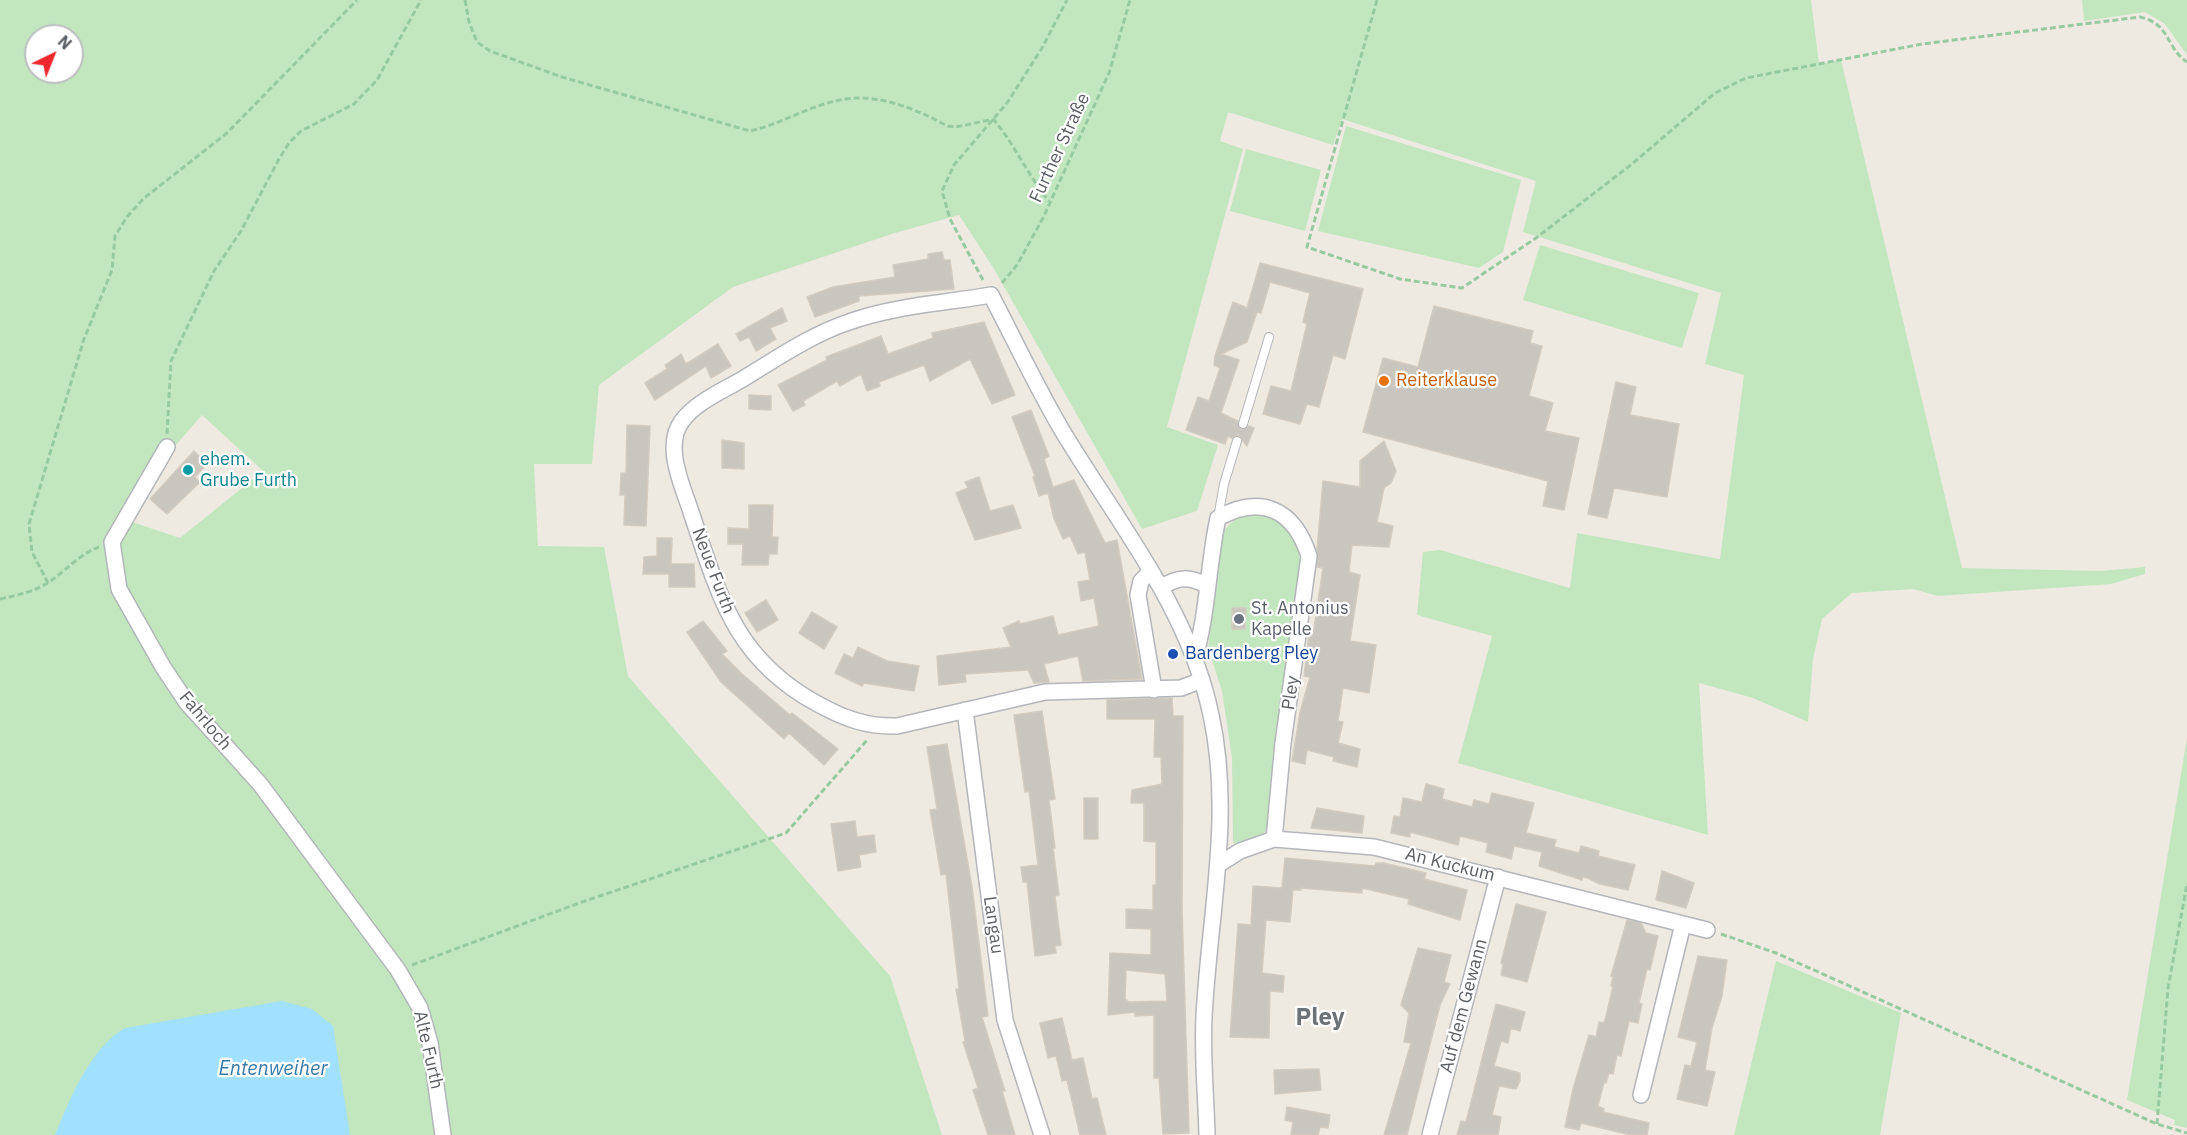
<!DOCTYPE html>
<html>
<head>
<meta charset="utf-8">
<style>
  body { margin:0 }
  #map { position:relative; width:2187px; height:1135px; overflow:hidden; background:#eeeae2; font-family:"IBM Plex Sans",sans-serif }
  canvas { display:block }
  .north { position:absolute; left:24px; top:24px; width:60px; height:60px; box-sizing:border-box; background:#fff; border:2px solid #bdbfc1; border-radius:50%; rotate:43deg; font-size:16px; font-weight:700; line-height:24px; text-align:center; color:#5b5f64 }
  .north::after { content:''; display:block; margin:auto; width:21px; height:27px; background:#ee282c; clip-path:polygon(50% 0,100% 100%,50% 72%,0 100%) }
</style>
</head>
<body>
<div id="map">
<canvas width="2187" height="1135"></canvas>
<div class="north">N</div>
</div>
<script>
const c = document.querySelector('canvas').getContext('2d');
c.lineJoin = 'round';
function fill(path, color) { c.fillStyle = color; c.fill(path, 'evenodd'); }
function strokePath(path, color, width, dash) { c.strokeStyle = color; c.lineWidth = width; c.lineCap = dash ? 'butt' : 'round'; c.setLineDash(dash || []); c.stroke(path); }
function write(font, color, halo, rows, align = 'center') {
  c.font = font + ' "IBM Plex Sans",sans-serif'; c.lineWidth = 4.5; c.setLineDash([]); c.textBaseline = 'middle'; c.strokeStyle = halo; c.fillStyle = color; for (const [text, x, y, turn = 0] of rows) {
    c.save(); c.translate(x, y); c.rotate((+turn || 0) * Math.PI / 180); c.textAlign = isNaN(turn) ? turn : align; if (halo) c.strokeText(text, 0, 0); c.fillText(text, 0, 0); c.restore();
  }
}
fill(new Path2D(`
  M0 0H1811L1819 64 1841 60 1962 568 2100 571 2145 567V574L2111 584 1938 596 1913 589 1852 593 1822 619 1813 659 1808 722 1753 698 1699 683 1708 835 1458 763 1492 636 1417 615 1423 552 1440 550 1570 588 1577 533 1720 559 1744 375 1705 364 1721 293 1523 232 1536 181 1342 119 1333 145 1228 112 1220 141 1243 149 1167 427 1218 445 1197 511 1142 529 994 269 959 215 895 233 733 287 599 385 592 464H534L538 546 604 547 628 676 890 976 942 1135H0ZM36 36H72V72H36ZM202 415 263 471 180 538 129 521 176 445Z
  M2082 0H2187V55L2165 24 2145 12 2084 21Z
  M1346 126 1521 180 1503 252 1479 268 1318 231Z
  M1246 149 1321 170 1305 231 1230 211Z
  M1540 245 1699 293 1682 348 1523 300Z
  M1251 513C1283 514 1295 530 1300 560L1269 826C1263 838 1246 842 1233 843L1232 758 1222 691 1208 648 1222 532 1235 519Z
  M2187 738V1128L2174 1125 2175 1120 2127 1100Z
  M1776 961 1901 1013 1880 1135H1734Z`), '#c2e7be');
fill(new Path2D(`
  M282 1001 312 1009 333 1026 350 1135H55C69 1100 91 1047 125 1028Z`), '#a1e0ff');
const building = new Path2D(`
  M942 252 944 260H950L954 289 859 296V301L815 317 807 297 833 287 895 277 893 265 928 259V254Z
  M1260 263 1363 289 1345 359 1333 355 1319 407 1307 404 1300 424 1263 414 1271 386 1291 391 1307 324 1303 322 1310 293 1270 282 1261 313 1257 312 1247 342 1221 354 1239 360 1221 413 1238 421 1241 430 1249 426 1254 428 1247 446 1238 435 1232 438 1228 436 1225 444 1186 430 1198 397 1209 401 1220 368 1214 365 1215 356 1233 302 1247 308Z
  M1434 306 1533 331 1530 343 1542 346 1529 396 1553 403 1545 431 1579 438 1564 510 1543 506 1548 481 1363 432 1383 358 1418 367Z
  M782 308 787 321 770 328 776 339 756 351 749 337 740 341 736 334Z
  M984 322 1015 395 992 404 970 359 930 381 924 365 879 382 880 386 867 391 861 374 840 386 837 381 803 401 805 405 793 411 778 385 827 360 826 357 881 336 888 354 933 338 932 333Z
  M718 344 731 366 711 378 706 366 655 400 645 383 667 369 665 365 681 354 686 364Z
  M1616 382 1636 387 1630 415 1679 424 1667 497 1614 488 1607 518 1588 514Z
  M749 395 771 396V410L749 409Z
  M1031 410 1049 456 1044 459 1053 487 1074 480 1105 543 1117 540 1142 679 1083 681 1078 656 1044 664 1049 682 1034 683 1028 670 965 674 966 682 939 685 937 656 1011 647 1003 628 1019 621 1020 624 1053 616 1058 635 1099 626 1094 598 1081 601 1078 582 1090 580 1085 552 1078 554 1070 536 1063 539 1054 519 1048 493 1039 496 1033 477 1035 476 1012 417Z
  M627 425 650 426 646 526 624 525 625 495H620L621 473H626Z
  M722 440 744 443V469L722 468Z
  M1384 441 1396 471 1391 483 1384 488 1377 522 1393 526 1389 547 1352 545 1349 572 1360 575 1350 641 1376 645 1369 693 1343 688 1338 721 1343 722 1338 743 1360 749 1357 767 1333 761 1334 757 1307 750 1305 764 1292 761 1300 712 1310 677 1304 676 1309 634 1313 635 1323 568 1317 567V550L1323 481 1360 487V461Z
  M194 451 207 464 195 477 200 482 167 514 150 499Z
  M979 477 990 511 1013 505 1021 528 975 540 956 493 968 488 965 482Z
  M749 505H773L772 537H778L777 554H769L768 565H742L743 544H728V528L749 529Z
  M657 538H672L671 564H694L695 587H669V574H643L644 557 657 556Z
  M766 600 778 620 757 632 745 613Z
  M1232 608H1246L1245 629H1232Z
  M812 612 837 627 824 649 799 633Z
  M703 621 727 651 722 654 742 674 790 715 792 713 838 749 824 765 789 733 784 739 721 682 687 632Z
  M858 647 887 661 919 666 914 691 864 683 862 686 835 673 844 654 853 658Z
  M1172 698 1173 716H1183L1182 908 1189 1133 1163 1134 1159 1078H1154V1015L1135 1016V1012L1108 1015 1110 953 1151 955V929L1126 928V909L1153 910V885H1156V842L1144 841V803H1131L1132 790 1162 784 1161 757H1154L1155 719H1107V700ZM1126 970 1165 974 1167 1001 1129 1002 1125 999Z
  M1042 711 1055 799 1049 800 1055 848H1053L1059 895 1055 896 1061 945 1055 946 1056 953 1035 956 1027 882H1023L1021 867 1038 865 1029 791 1025 792 1014 715Z
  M947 744 972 887 988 1016 982 1017 1005 1091H1002L1015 1135H988L973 1090 978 1088 963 1042 965 1041 956 989H959L946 874 941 875 930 810 937 809 927 747Z
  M1426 784 1444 789 1442 799 1472 807 1474 800 1489 804 1492 793 1534 803 1526 833 1556 840 1554 847 1579 853 1581 846 1599 851 1598 856 1635 865 1628 890 1600 884 1583 876 1582 880 1539 866 1542 852 1514 846 1511 859 1486 852 1488 843 1460 836 1458 845 1410 832V837L1391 833 1394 816 1400 817 1403 798 1422 802Z
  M1084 798H1098V839H1084Z
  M1317 808 1364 816 1362 833 1311 828Z
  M855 821 857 837 874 835 876 852 859 855 861 867 838 871 831 824Z
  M1285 858 1375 866 1376 863H1384L1426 873 1424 879 1467 890 1460 920 1408 904 1409 899 1362 888V893L1301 888V890H1293L1290 922 1266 920 1262 973 1284 976 1283 992 1270 991 1269 1038 1230 1037 1238 924 1251 925 1253 886 1282 888Z
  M1662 871 1694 883 1686 908 1656 900Z
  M1516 904 1546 912 1527 982 1501 975 1503 964 1501 963Z
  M1627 920 1641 923 1646 933 1658 936 1650 970 1647 969 1639 1003 1642 1004 1638 1023 1629 1021 1621 1056 1617 1055 1613 1074 1609 1073 1606 1083 1604 1082 1598 1106 1604 1109 1603 1112 1649 1123 1647 1135H1630L1581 1123 1579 1130 1565 1127 1573 1089 1589 1035 1596 1037 1599 1022 1604 1023 1606 1016 1613 986H1611L1613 977 1611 976Z
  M1418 948 1451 955 1444 982 1450 984 1440 1005 1407 1135H1384L1411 1043 1404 1042 1409 1013 1401 1005Z
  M1698 956 1727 960 1722 996 1712 1028 1705 1070 1715 1072 1707 1106 1677 1099 1685 1065 1691 1066 1697 1042 1678 1037Z
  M1496 1004 1525 1012 1520 1031 1511 1028 1508 1043 1501 1041 1494 1066 1520 1073V1081L1516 1089 1499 1086 1492 1115 1501 1117 1498 1135H1457L1461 1121 1466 1122Z
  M1062 1018 1072 1060 1083 1058 1092 1099 1097 1098 1106 1135H1080L1067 1080 1062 1081 1056 1056 1048 1058 1040 1023Z
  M1319 1069 1321 1090 1275 1094 1274 1070Z
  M1287 1107 1330 1115 1328 1128 1320 1127 1318 1135H1291L1293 1122 1285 1120Z`);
fill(building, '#c9c5bf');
strokePath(building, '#d3cbc0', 1.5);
const service = new Path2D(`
  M1243 424 1269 337
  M1218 518 1224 484 1237 441`);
const minor = new Path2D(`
  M167 447 112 542 119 589 163 667 187 703 260 784 398 970 420 1008 430 1043 443 1135
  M1151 571 1141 581 1138 595 1154 690
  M1161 587C1179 577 1188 576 1206 585
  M1195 657C1208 612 1208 564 1218 518 1261 494 1294 509 1309 556L1283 743 1274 839
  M1202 680 1181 688 1045 692 897 726C866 727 843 718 816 703 734 658 719 595 691 512 683 487 663 446 682 421 695 403 722 391 741 380 776 359 810 335 849 322 893 306 945 303 991 295 1015 341 1037 388 1063 432 1118 523 1189 609 1211 715 1233 815 1209 917 1204 1017 1202 1056 1206 1096 1207 1135
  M965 710 1005 1020 1042 1135
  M1218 865 1240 851 1274 839 1374 847 1707 930
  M1641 1095 1683 924
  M1430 1135 1498 877`);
strokePath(service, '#b3b6ba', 10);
strokePath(minor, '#b3b6ba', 18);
strokePath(new Path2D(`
  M465 0 469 22 477 42 490 51 562 77 750 131C786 123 817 100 856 98 877 97 904 105 923 114 932 117 940 123 948 126 960 129 980 120 994 120 1015 145 1028 176 1049 201
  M1377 0 1307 247 1400 279 1462 288 1536 238 1632 164 1715 93 1746 78 1922 44 2140 17C2171 24 2165 47 2187 62
  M983 280 950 219 942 191 954 165 1007 103 1042 48 1067 0
  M1002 283 1017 265 1043 218 1109 73 1130 0
  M167 434 171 361 214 271 241 231 279 159 289 143 301 131 354 104 377 80 421 0
  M48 583 32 552 29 524 84 339 112 270 115 236 127 217 143 199 227 133 357 0
  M0 599C17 595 34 592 49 582 66 571 79 554 99 547
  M1721 934 1776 953 2157 1124 2187 1133
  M412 965 582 902 786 833 868 739
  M2157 1124 2168 988 2187 884`), '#98caa1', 3, [6, 3]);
strokePath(service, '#fff', 8);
strokePath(minor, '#fff', 15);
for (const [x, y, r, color] of [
  [1384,381,6,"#e8710a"],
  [188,470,6,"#0f9aa8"],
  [1239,619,6,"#6b7280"],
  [1173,654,6,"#1a4fb4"]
]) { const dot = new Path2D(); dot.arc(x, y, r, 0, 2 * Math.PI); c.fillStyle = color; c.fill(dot); strokePath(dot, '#fff', 2); }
write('18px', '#5b5f64', '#fff', [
  ["Further Straße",1060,148,-65],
  ["Neue Furth",713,571,69],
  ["Pley",1291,693,-82],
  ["Fahrloch",205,721,50],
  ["An Kuckum",1450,865,14],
  ["Langau",993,925,82],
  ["Auf dem Gewann",1464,1006,-75],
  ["Alte Furth",428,1050,77]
]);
write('18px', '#c56008', '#fff', [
  ["Reiterklause",1396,381]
], 'left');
write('18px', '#0d838f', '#fff', [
  ["ehem.",200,460],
  ["Grube Furth",200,481]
], 'left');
write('18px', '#5b616d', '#fff', [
  ["St. Antonius",1251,609],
  ["Kapelle",1251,630]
], 'left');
write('18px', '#164399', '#fff', [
  ["Bardenberg Pley",1185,654]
], 'left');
write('italic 20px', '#397cab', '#fff', [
  ["Entenweiher",273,1069]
]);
write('bold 24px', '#6c7276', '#fff', [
  ["Pley",1320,1018]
]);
</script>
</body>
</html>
